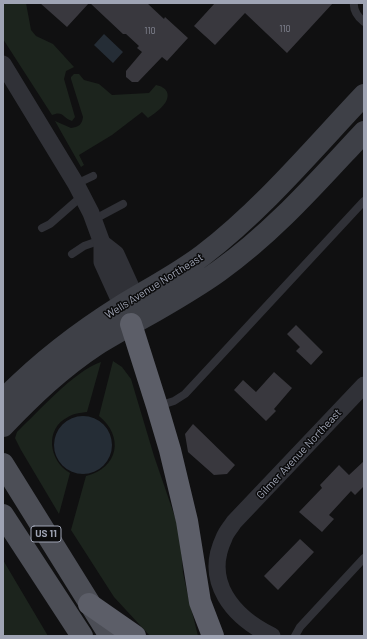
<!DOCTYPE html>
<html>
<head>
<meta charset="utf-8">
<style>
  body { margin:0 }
  #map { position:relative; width:367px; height:639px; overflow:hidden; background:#101011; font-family:Barlow,sans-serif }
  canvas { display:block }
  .frame { position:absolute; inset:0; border:4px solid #9fa4b4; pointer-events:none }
</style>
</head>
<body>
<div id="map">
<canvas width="367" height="639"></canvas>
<div class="frame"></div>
</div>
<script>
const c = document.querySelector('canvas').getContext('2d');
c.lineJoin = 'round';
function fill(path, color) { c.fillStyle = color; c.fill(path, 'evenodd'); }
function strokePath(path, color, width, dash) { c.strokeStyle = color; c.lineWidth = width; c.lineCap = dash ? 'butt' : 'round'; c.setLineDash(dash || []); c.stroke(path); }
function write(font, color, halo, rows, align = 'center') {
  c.font = font + ' Barlow,sans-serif'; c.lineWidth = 3; c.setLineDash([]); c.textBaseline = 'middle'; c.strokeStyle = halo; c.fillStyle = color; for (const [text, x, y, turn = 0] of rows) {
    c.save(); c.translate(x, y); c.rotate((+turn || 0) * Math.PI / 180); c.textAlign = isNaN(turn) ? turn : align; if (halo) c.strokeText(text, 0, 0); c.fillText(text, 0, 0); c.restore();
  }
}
fill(new Path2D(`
  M3 3H26L31 30 36 36 53 44 74 67 66 71 64 79 75 117 72 121C63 118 63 110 52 115L3 39Z
  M74 74H79L84 80 99 84 112 95 149 93 156 85C161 86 165 88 167 92 171 103 155 113 148 118L142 112 112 135 79 155 84 165 81 167 55 121 71 128C78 127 82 125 83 117L71 79V77Z
  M113 361 122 367 131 379 154 456 177 523 181 546 183 573 188 596 198 636H150L114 597 71 530 86 476C119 468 124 436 99 416Z
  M101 362 87 412C80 413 74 413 68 417 44 429 49 461 70 473L59 514 21 450 15 438 17 432C38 412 74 371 101 362Z
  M3 560 48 636H6L3 633Z`), '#1c241d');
fill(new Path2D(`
  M104 34 123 52 113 63 94 45Z
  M54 445a29 29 0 1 1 58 0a29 29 0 1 1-58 0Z`), '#252d36');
fill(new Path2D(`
  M40 3H89L67 27Z
  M90 3H147L164 19 165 17 188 38 167 61 162 57 138 82H132L126 77V71L142 52 137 48 139 46 126 34H123Z
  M215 3H333L287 53 245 13 215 45 194 26Z
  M296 325 323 352 311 365 296 351 300 347 287 334Z
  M274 372 292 388 274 409 276 411 266 421 234 390 243 380 256 392Z
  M193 424 235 465 227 474 214 475 188 452 185 434Z
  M364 461V486L355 495 351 491 329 515 334 519 322 532 299 512 322 488 320 485 339 465 349 475Z
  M300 539 314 552 278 590 264 576Z`), '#39383e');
strokePath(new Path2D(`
  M354 3C353 11 358 17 364 22
  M76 184 93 176
  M93 220 123 204
  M42 228 50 224 82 196
  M72 254 84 246 101 240
  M158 406 174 401 185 394 364 201
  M295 636 300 627 364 558`), '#303137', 8);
strokePath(new Path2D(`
  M3 64 76 184 91 213 102 243V262L127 317
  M102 243 116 254 136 298
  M272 636C233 617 203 582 224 538 226 532 231 527 234 522L364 385`), '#303137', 17);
strokePath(new Path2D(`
  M3 400C39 363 78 333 121 306 149 289 178 274 203 255 263 209 312 150 364 95
  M3 426C32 396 61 368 96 345 137 320 180 299 219 271 274 232 318 181 364 132`), '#3e4047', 22);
strokePath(new Path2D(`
  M3 464 110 636
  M3 515 82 636`), '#4c4e56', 22);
strokePath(new Path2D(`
  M131 324 157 406 170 450 187 521 200 602 213 636
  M89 604 135 636`), '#5c5e68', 22);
write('9px', '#868996', null, [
  ["110",285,29],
  ["110",150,31]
]);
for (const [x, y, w] of [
  [46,534,30]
]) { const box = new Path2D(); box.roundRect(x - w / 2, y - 8, w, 16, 3); c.fillStyle = '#0b0b0c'; c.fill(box); strokePath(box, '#9fa4b4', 1); }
write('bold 10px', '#9fa4b4', null, [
  ["US 11",46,534]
]);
write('11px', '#9fa4b4', '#0b0b0c', [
  ["Wells Avenue Northeast",154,286,-32],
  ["Gilmer Avenue Northeast",299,454,-47]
]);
</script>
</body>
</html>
